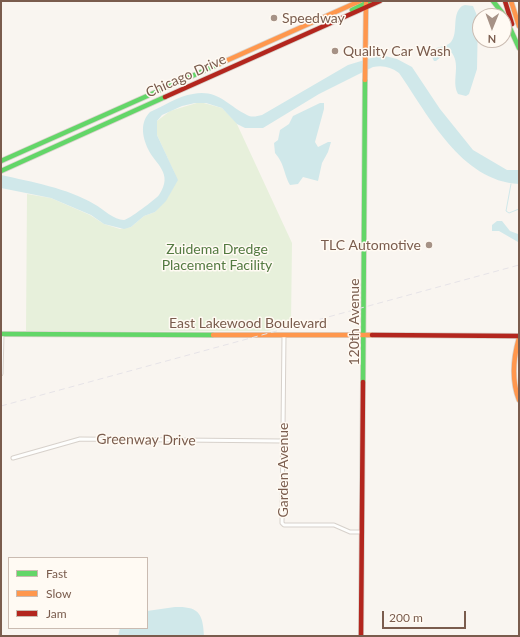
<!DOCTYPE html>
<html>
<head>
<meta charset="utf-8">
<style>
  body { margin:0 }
  #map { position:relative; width:520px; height:637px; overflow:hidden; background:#f9f5f0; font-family:Lato,sans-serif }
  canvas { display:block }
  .frame { position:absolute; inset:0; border:2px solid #7a5c4d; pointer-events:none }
  .legend { position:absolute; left:8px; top:557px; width:140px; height:72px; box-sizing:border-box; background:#fffaf3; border:1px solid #cabbb1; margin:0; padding:5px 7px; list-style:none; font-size:12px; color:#7a5c4d }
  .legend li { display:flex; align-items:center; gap:8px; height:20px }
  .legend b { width:20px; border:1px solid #cabbb1 }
  .north { position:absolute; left:472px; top:8px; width:40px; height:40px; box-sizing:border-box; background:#fffaf3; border:1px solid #cabbb1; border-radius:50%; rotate:181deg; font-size:11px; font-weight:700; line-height:16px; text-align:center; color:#7a5c4d }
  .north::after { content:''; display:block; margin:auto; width:14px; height:18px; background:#a69286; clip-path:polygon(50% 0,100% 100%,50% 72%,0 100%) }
  .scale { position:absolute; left:382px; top:611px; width:84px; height:18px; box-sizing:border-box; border:2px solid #7a5c4d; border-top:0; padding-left:5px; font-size:12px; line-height:14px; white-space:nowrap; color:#7a5c4d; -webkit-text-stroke:3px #fffaf3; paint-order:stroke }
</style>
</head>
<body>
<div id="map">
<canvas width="520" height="637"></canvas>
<div class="frame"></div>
<ul class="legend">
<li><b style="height:5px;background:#63d668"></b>Fast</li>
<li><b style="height:5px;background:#ff974d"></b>Slow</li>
<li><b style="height:5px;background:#b3261e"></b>Jam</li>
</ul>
<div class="north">N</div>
<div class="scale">200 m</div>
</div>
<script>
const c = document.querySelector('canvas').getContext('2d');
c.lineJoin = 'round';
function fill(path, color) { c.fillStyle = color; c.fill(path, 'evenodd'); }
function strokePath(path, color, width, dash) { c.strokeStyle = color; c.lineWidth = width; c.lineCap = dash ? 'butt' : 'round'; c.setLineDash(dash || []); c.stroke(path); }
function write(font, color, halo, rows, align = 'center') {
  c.font = font + ' Lato,sans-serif'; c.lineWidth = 3; c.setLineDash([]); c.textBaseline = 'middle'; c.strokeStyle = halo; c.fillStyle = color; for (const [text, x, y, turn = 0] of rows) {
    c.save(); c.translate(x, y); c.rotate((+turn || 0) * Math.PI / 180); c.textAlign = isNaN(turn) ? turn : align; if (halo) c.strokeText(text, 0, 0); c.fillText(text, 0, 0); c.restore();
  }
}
fill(new Path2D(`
  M200 102 222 108 236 122 292 243 291 324 268 331H26L27 194 51 198 90 215 104 224 120 229 131 227 144 216 155 212 172 190 174 172 157 135V121L170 111Z`), '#e7f0db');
fill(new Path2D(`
  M465 5 473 6 478 18 477 69 469 94 466 96 458 94C451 81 461 66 452 53L447 52 436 61H434L432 57 433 50C438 46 447 47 451 42 459 32 451 15 462 6Z
  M381 55 397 59 412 67 440 109 473 150 507 170H519V184C461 181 429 116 399 73 391 67 383 65 373 67L319 94 263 128H245L237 124 222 108 206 103H195L182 106 162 115 157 121V135L178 180 166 201 155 212 144 216 131 227 124 229 104 224 91 215 51 198 1 188V175C32 182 67 188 94 204 103 209 114 220 124 220 128 220 156 199 159 195 174 173 155 164 148 149 142 136 140 122 150 112 164 106 178 96 193 94 218 89 228 106 247 115 252 118 257 116 262 115L348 65Z
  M320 103H324V109L315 142 318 147 328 142H331L328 152 322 163 318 181 303 177 298 184 290 185C283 172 285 165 275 153L274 143 278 140 280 130 289 124 293 116Z
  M497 221H502L510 231 518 234V242L499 231H492V225Z
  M175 607C199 606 203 614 204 636H118L120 628H147V611Z`), '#d0e8ea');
strokePath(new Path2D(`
  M511 184 506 211 509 213 519 209`), '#d0e8ea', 1);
const street = new Path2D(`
  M284 335 282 523 284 525H334L350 532H362
  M1 374 2 334
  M13 458 80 439 282 441`);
const fast = new Path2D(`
  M493 1 504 15 519 48
  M352 10 370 1
  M1 161 219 64
  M1 171 165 97
  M1 334 213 335
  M363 382 365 80`);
const slow = new Path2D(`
  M511 1 519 26
  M219 64 360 1
  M365 80 366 3
  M213 335H372
  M519 338C513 359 511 379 519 400`);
const jam = new Path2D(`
  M505 1 512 24
  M165 97 380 1
  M372 335 519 336
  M361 636 363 382`);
strokePath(street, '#d7d1cb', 5);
strokePath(fast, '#d9d2cb', 6);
strokePath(slow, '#d9d2cb', 6);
strokePath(jam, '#d9d2cb', 6);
strokePath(street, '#fefefd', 3);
strokePath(fast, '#63d668', 4.5);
strokePath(slow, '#ff974d', 4.5);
strokePath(jam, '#b3261e', 4.5);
strokePath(new Path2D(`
  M1 406 519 265`), '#e6e3e7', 1, [6, 4]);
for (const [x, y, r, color] of [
  [274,18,4,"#a69286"],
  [335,51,4,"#a69286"],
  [429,245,4,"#a69286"]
]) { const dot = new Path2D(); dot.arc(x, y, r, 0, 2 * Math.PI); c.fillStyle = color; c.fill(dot); strokePath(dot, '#fffaf3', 1.5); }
write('14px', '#7a5c4d', '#fffaf3', [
  ["Speedway",282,18],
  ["Quality Car Wash",343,51],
  ["TLC Automotive",421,245,"right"]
], 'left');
write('14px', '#7a5c4d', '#fffaf3', [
  ["Chicago Drive",186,76,-24],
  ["120th Avenue",354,322,-90],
  ["East Lakewood Boulevard",248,323],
  ["Greenway Drive",146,440,1],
  ["Garden Avenue",283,470,-90]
]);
write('14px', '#537a41', '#fffaf3', [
  ["Zuidema Dredge",217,249],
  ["Placement Facility",217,265]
]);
</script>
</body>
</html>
